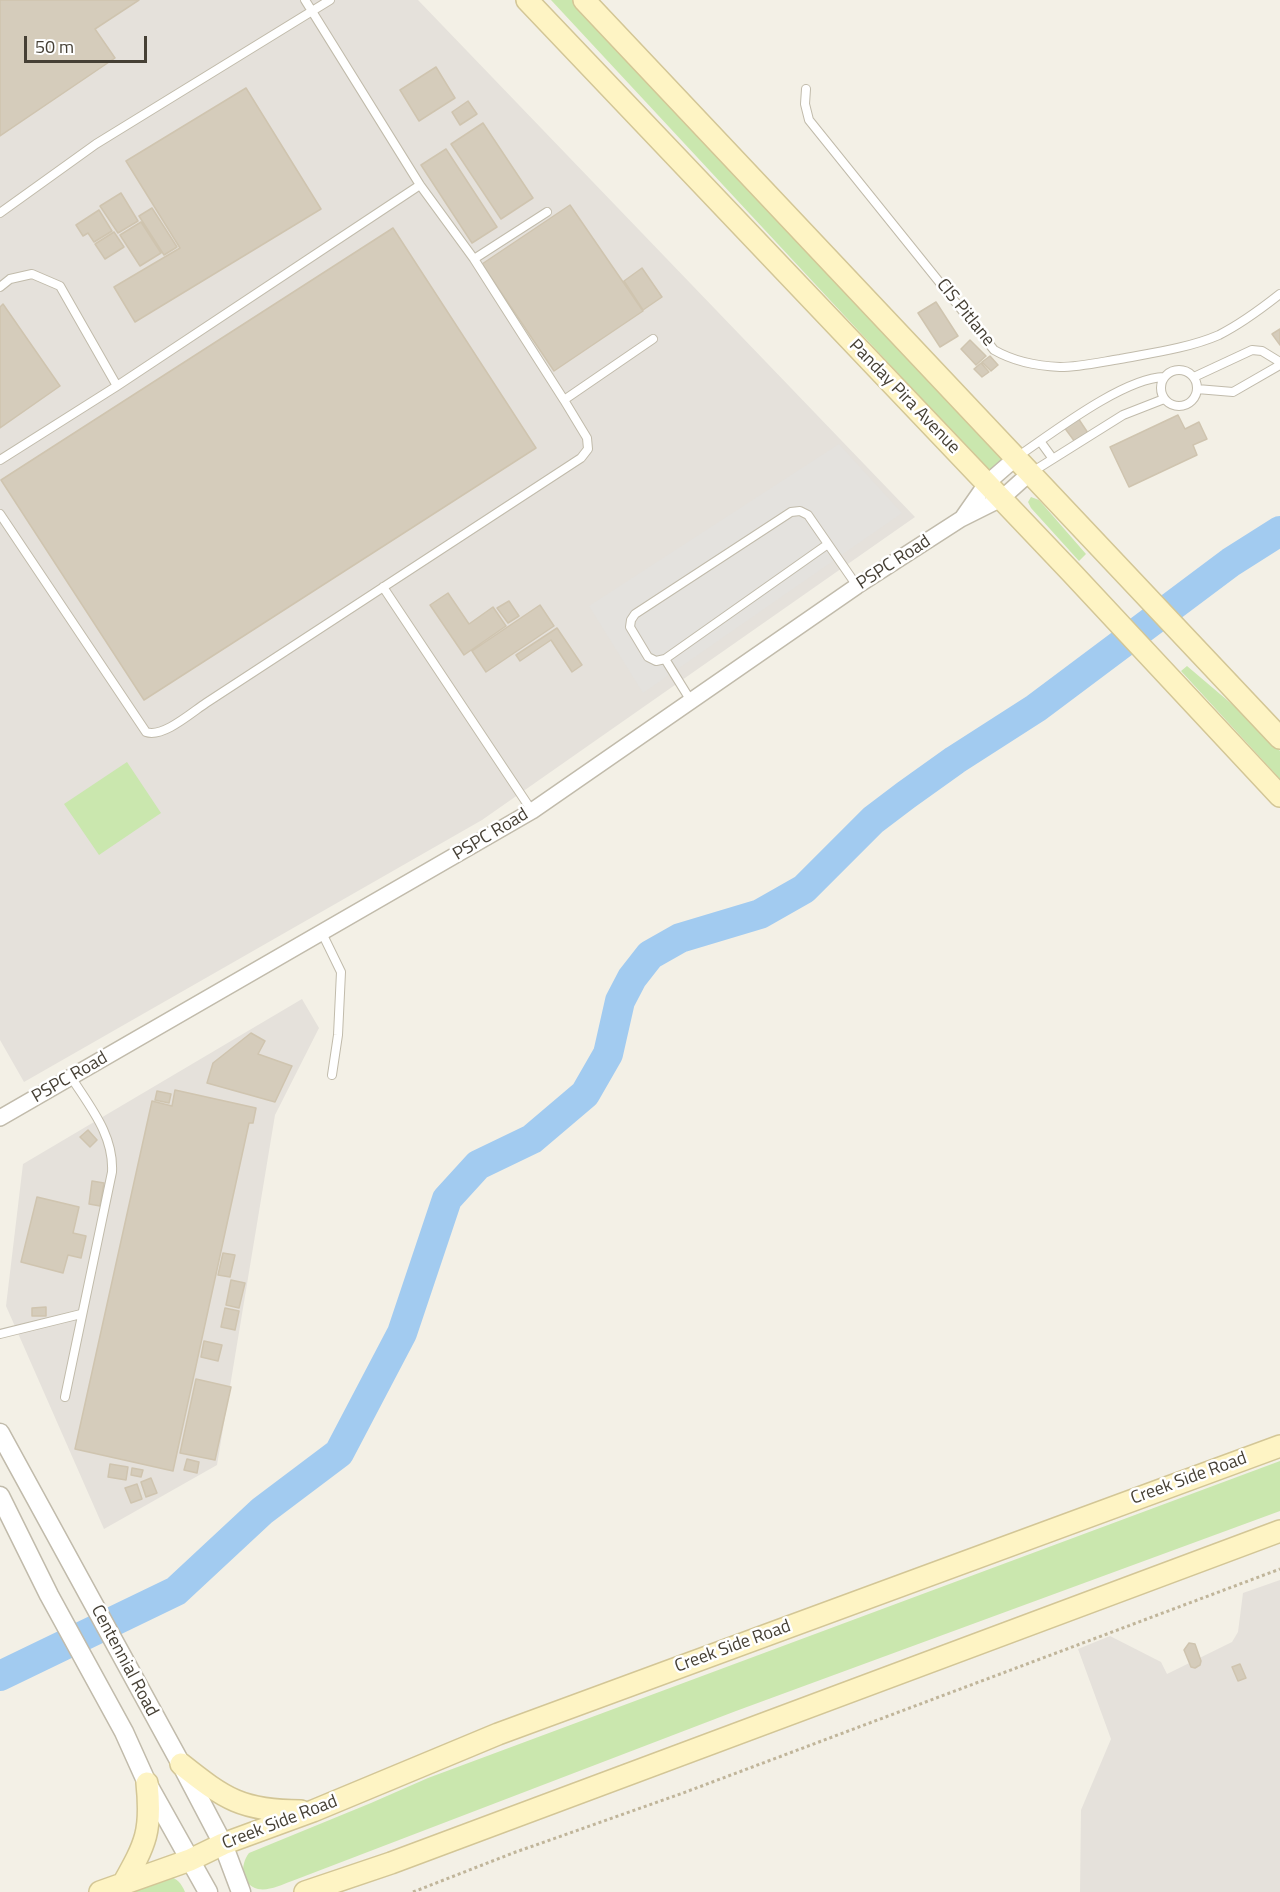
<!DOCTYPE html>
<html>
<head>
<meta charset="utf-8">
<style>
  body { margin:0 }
  #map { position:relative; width:1280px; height:1892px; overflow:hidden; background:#f3f0e6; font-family:"Titillium Web",sans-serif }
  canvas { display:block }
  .scale { position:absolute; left:24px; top:36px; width:123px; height:27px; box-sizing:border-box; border:3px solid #464035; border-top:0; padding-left:8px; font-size:18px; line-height:21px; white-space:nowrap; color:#464035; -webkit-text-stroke:4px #fff; paint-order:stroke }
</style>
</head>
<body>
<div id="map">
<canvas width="1280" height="1892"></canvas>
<div class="scale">50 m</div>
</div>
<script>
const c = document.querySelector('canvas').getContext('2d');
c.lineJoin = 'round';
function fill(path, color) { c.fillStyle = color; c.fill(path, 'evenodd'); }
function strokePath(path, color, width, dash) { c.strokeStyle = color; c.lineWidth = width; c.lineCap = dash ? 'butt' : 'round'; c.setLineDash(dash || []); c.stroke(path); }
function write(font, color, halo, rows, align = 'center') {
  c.font = font + ' "Titillium Web",sans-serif'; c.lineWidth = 5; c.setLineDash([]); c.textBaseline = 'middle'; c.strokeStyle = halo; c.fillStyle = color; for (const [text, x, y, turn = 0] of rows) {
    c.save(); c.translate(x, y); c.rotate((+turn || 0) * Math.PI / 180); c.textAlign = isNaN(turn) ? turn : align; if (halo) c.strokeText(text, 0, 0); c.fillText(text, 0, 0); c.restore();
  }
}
fill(new Path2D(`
  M0 0H418L915 517 482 820 24 1082 0 1040Z
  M302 999 319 1028 275 1115 217 1465 104 1529 6 1306 23 1164Z
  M1280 1580V1892H1080L1081 1810 1111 1739 1078 1649 1110 1636 1161 1662 1167 1674 1232 1642 1238 1632 1243 1593Z`), '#e5e1db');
fill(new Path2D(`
  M551 0H576L1003 458V464L992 471 987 469Z
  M1031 497 1039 500 1086 554 1079 561 1031 508 1028 502Z
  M1187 666 1253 722 1280 751V779L1181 671Z
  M127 762 161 813 99 855 64 804Z
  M1280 1461V1511L736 1711 292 1881C281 1885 269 1891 258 1889 240 1884 240 1865 249 1853L371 1803 428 1778Z
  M168 1876C178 1879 181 1883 185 1892H116Z`), '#cae7ae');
fill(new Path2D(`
  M839 444 902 513 643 693 589 606Z`), '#e4e2de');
strokePath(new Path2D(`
  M0 1676 176 1591 262 1511 339 1453 402 1333 447 1199 478 1165 532 1139 585 1094 608 1054 620 1001 632 978 650 955 680 938 760 914 804 889 873 820 906 795 955 760 1036 708 1231 562 1280 531`), '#a2cbf0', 30);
const building = new Path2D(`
  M0 0H139L95 29 115 58 0 136Z
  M436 67 455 98 419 121 400 90Z
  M246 88 321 209 135 322 114 287 180 248 126 161Z
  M468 101 477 114 460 125 452 112Z
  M483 123 533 198 501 219 451 144Z
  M446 149 497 227 472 243 421 165Z
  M121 193 138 221 118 233 100 206Z
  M570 205 643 311 554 371 482 264Z
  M152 208 177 247 164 255 139 216Z
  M99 210 112 231 94 242 88 233 83 236 76 225Z
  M141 222 161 253 140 266 120 235Z
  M393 228 536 448 144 700 1 480Z
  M114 232 124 247 105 259 95 244Z
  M642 268 662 297 643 310 624 281Z
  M936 302 958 336 940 347 918 313Z
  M3 304 60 386 0 428V307Z
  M1280 329V345L1272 334Z
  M970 340 986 356 976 365 961 349Z
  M990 356 998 365 991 371 982 362Z
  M981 363 989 372 982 377 974 369Z
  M1178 415 1185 429 1199 422 1207 439 1193 445 1197 455 1129 487 1110 447Z
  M1078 418 1088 433 1075 442 1064 427Z
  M448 593 469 624 493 607 506 626 464 655 430 605Z
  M509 601 519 616 508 623 497 608Z
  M540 605 554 626 486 672 472 651Z
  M557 628 582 665 572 672 551 640 520 661 516 655Z
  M251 1033 265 1041 258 1054 292 1066 275 1102 207 1083 213 1063Z
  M175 1090 256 1108 253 1123H249L173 1471 75 1449 152 1101 172 1106Z
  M157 1091 171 1094 169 1103 155 1100Z
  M88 1130 97 1140 90 1147 80 1137Z
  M92 1181 104 1183 100 1206 89 1204Z
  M37 1197 79 1207 73 1233 86 1236 81 1258 68 1255 63 1273 21 1262Z
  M223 1253 235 1255 230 1277 218 1275Z
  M231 1280 245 1283 239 1308 226 1305Z
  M46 1307V1316H32V1308Z
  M225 1308 239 1311 235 1330 221 1327Z
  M204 1341 222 1345 218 1361 201 1357Z
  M196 1379 231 1387 215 1460 180 1453Z
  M187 1459 199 1462 197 1473 184 1470Z
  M110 1464 128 1467 126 1480 108 1477Z
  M132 1468 143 1470 141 1477 131 1475Z
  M151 1478 157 1493 146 1497 141 1482Z
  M137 1484 142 1499 131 1503 125 1488Z
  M1189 1643 1195 1644 1201 1661 1200 1665 1195 1668 1191 1667 1184 1650Z
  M1240 1664 1246 1678 1238 1681 1232 1667Z`);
fill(building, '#d5ccbb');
strokePath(building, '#cfc4af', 1.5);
const service = new Path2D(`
  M806 89 805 104 809 120 994 350C1013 361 1038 366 1060 367 1080 367 1101 362 1120 359 1152 353 1189 348 1219 335 1241 324 1261 309 1280 294
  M0 213 96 144 330 0
  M474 259 547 212
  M0 287 10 279 32 274 60 286 117 386
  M1161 388a18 18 0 1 1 36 0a18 18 0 1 1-36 0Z
  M1194 377 1252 350 1262 351 1280 362
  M1197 389 1233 392 1280 365
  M564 400 653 339
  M1040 441 1053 459
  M1017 457C1051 434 1123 378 1164 377
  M0 460 117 386 420 185
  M1032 472 1123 415 1164 399
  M0 514 146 732C163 738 191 713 206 703L581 458 588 449 587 438 564 400 474 259 420 185 305 0
  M383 587 532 811
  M665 659 656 661 648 657 630 627 631 620 635 614 791 512 800 511 808 515 828 544
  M691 701 665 659 828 544 857 586
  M322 933 341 972 338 1035 332 1075
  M0 1334 81 1314
  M65 1397 112 1172C114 1135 90 1107 71 1077`);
const minor = new Path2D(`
  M963 517 986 484 1017 457
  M0 1118 532 811 857 586 961 519 1001 499 1031 472`);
const tertiary = new Path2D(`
  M0 1433 181 1764 223 1844 241 1892
  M0 1496 49 1595 124 1732 147 1783 208 1892`);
const secondary = new Path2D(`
  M527 0 1071 572 1280 796
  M584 0 1280 738
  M181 1764C225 1799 242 1811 301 1811
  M123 1884C146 1843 152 1831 147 1783
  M100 1892 190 1860 223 1844 313 1811 498 1734 1280 1446
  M305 1892 391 1863 1280 1531`);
strokePath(service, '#c1bbab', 10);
strokePath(minor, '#c1bbab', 18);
strokePath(tertiary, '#c1bbab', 21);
strokePath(secondary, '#d3c696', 24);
strokePath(new Path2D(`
  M413 1892 513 1853 683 1793 1280 1569`), '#c0b59a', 3, [3, 3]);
strokePath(service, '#fff', 8);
strokePath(minor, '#fff', 15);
strokePath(tertiary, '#fff', 18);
strokePath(secondary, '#fef4c4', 21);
write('18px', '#464035', '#fff', [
  ["CIS Pitlane",965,313,51],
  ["Panday Pira Avenue",904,397,46],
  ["PSPC Road",894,563,-33],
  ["PSPC Road",491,835,-31],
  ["PSPC Road",70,1078,-30],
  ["Creek Side Road",1189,1479,-20],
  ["Creek Side Road",733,1647,-20],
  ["Centennial Road",124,1661,62],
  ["Creek Side Road",280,1823,-21]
]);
</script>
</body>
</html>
